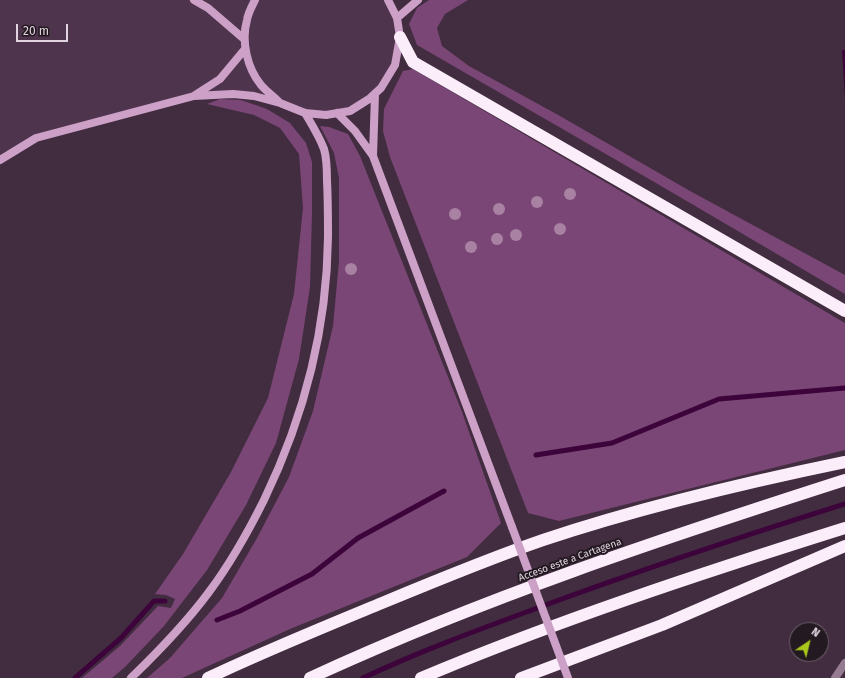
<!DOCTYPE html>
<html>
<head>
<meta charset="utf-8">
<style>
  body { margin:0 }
  #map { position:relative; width:845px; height:678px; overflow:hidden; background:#422c40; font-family:"Fira Sans",sans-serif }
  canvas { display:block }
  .north { position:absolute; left:789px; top:622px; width:40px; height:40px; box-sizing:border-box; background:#231921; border:1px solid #6f636d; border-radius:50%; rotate:35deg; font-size:11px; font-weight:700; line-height:16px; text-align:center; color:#e1d3df }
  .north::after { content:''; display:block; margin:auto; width:14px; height:18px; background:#a9c71b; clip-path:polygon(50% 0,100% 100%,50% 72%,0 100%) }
  .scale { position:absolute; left:16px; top:24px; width:52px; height:18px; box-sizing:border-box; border:2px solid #e1d3df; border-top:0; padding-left:5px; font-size:12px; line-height:14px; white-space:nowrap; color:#e1d3df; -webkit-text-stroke:3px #231921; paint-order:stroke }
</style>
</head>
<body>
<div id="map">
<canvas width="845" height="678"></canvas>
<div class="north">N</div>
<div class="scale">20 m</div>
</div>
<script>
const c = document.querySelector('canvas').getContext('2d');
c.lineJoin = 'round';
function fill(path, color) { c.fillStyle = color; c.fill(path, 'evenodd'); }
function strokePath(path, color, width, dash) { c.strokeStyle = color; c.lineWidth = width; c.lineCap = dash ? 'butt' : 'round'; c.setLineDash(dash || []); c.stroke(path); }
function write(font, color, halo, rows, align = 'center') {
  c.font = font + ' "Fira Sans",sans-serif'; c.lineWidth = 4; c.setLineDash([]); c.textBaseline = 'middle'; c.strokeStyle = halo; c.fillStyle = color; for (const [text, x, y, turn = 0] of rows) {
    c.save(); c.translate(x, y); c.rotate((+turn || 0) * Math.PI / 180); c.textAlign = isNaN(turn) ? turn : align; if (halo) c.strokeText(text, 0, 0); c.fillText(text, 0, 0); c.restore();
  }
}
fill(new Path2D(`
  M0 0H388L397 18 395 65 381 88 350 111 326 115 254 96H194L36 138 0 160Z`), '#4f344d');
fill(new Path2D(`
  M429 0H468L445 14 437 28 442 46 469 66 560 116 690 191 845 275V294L656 183 417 45 409 24 417 8Z
  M413 69 845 323V450L559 521 528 513 390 157 383 131 384 109 403 71Z
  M220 99 241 100 267 109 290 123 306 143 312 162V213L310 287 299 359 276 443 246 505 207 570 164 626 125 667 112 678H82L120 646 158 606 171 608 175 599 166 595 155 594 183 554 231 472 268 398 294 294 303 208 299 154 280 128 254 115 207 104Z
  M320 126 329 127 348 134 360 156 462 412 501 523 467 557 290 629 182 678H147L170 658 222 598 257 538 289 477 313 411 333 326 339 261V178L334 153Z`), '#7a4675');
fill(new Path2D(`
  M842 50H845V98Z`), '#3c043a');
strokePath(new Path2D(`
  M536 455 612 443 719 399 845 388
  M217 620 240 611 312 574 358 538 444 491
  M75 678 121 638 154 601H165
  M363 678C418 652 475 631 532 610 635 572 740 537 845 504`), '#3c043a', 5);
strokePath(new Path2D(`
  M835 678 845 663`), '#957a92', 8);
strokePath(new Path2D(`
  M194 0 208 8 244 39
  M255 0C252 6 248 13 247 20 241 41 247 68 261 85 266 91 273 96 279 102
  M397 18 418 0
  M195 95 220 79 245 49
  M337 113 355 131 373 156 512 527
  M373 156 375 94
  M0 160 36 138 194 96 233 94 254 96 280 103 305 113 326 115 350 111 369 99 381 88 395 65 400 37 397 18 388 0
  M131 678C159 651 186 623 209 592 230 564 248 532 264 500 304 417 327 330 328 237 328 218 328 199 327 181 327 171 327 159 324 149 319 136 312 125 305 113`), '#cca0c7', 8);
strokePath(new Path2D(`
  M400 37 413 62 845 311
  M208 678C265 651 324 627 382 603 435 581 488 559 543 540 642 507 743 483 845 462
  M310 678C483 598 664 538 845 480
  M421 678C559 620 702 573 845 528
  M521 678 662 625 845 546`), '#fbedf9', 12);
strokePath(new Path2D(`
  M512 527 568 678`), '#cca0c7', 8);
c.fillStyle = '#a881a3';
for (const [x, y] of [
  [570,194],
  [537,202],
  [499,209],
  [455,214],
  [560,229],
  [516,235],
  [497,239],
  [471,247],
  [351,269]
]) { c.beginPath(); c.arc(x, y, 6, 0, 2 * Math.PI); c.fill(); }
write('10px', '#e1d3df', '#231921', [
  ["Acceso este a Cartagena",570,560,-20]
]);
</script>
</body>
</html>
